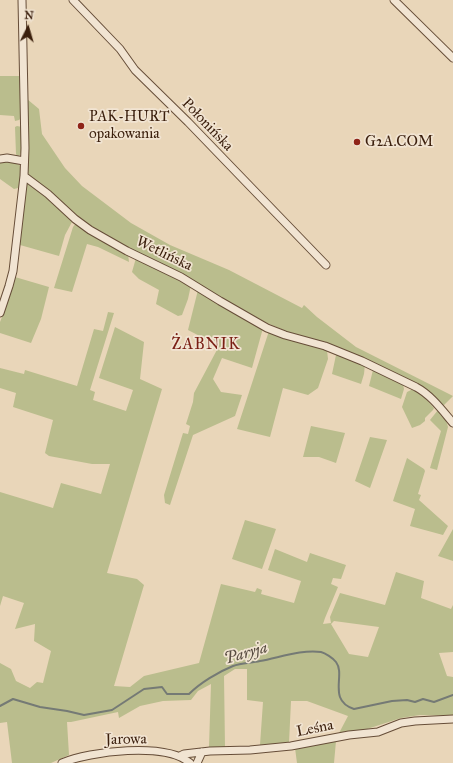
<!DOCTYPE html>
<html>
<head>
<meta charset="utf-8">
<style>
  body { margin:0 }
  #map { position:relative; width:453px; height:763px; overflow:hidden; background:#e9d6b9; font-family:"IM FELL Great Primer",serif }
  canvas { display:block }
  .north { position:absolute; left:8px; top:8px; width:40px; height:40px; -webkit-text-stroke:3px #f1e4d2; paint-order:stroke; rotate:5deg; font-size:11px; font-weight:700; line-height:16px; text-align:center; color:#3b1f0d }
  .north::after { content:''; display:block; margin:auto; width:14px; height:18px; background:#3b1f0d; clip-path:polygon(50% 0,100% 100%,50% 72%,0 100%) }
</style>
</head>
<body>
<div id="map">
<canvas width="453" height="763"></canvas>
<div class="north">N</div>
</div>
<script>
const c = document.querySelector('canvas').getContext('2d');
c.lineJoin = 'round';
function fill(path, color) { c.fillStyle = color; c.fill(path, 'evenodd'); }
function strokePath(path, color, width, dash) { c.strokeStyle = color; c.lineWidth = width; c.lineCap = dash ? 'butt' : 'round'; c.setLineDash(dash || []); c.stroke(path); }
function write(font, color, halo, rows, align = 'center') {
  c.font = font + ' "IM FELL Great Primer",serif'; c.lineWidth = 3.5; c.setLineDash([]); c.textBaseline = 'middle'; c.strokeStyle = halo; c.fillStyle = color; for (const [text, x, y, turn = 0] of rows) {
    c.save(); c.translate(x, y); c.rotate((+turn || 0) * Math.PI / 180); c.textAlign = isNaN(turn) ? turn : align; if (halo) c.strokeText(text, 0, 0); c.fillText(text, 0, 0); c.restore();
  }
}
fill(new Path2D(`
  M0 76H22V117L19 120 15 121 14 116 0 115Z
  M27 99 39 109 42 134 65 168 82 186 131 223 170 245 229 270 302 308 304 305 317 317 356 347 453 396 442 407 421 388 267 323 217 296 184 275 154 261 106 236 81 219 39 183 32 179 28 174Z
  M17 126 22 127V149L20 155 17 156 16 154 15 127Z
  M4 160 15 163 21 166V182L18 188 14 189 0 179V163Z
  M28 183H30L72 218V222L65 235 59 256 20 245 25 186Z
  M76 223 128 254 129 262 98 247 87 244 72 292 54 288 73 227Z
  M136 258 191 285 188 299 182 315 178 316 156 304 159 290 139 279 132 272Z
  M15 277 49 287 41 319 31 343 0 333V322L6 307Z
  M198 290 263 328 252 368 222 358 213 379 221 392 242 395 235 416 193 435 170 505 165 503 164 495 183 433 188 434 190 426 186 424 193 402 194 393 219 346 188 330Z
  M108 312 114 313 90 390 95 392 93 400 126 411 133 390 99 378 115 327 144 342 140 379 162 389 107 573 137 579 144 585 114 686 130 687 144 676 199 663 221 584 255 592 257 588 262 590 261 594 294 603 301 581 268 570 275 549 307 562 310 553 346 565 341 579 333 578 331 584 338 587 325 618 323 624 331 623 330 617 340 593 385 605 396 572 424 581 421 598 451 609 453 605V652L439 653 447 676 453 677V716L420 715 401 718 364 730 338 735 348 716 307 701H291L289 743 260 745 263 702 247 700V669H235L224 676 225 747H209L211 684 198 691 191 700 163 701 140 706 119 718 118 712 71 722H67L69 755 51 763H12L7 722 0 723V663L11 669 16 681 30 688 37 682 43 683 51 651 34 641 35 624 15 629 24 603 3 596 0 606V492L53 508 61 483 101 494 110 464H92L49 456 45 453 53 420 13 407 16 393 0 388V368L24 374 25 370 77 386 94 329 103 331ZM334 621 379 627 368 657 349 654 331 624Z
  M269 331 320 347 327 350 328 359 318 388 308 395 283 388 270 437 237 429Z
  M337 354 365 364 364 374 361 384 332 374 336 355Z
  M373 370 403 384 404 389 401 399 369 386Z
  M413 389 419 391 434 408 433 410 425 418V421L420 425 412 428 402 407 407 392Z
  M438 410 446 420 448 427 437 470 430 468 441 431 430 420Z
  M311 426 345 433 336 463 319 457H303Z
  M370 437 387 440 370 488 355 481Z
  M407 458 424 469 425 471 418 494 421 495 419 500 448 526 443 535 410 526 415 509 393 501Z
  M245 520 276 529 262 569 232 559Z
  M453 529V561L438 556Z
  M336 741 334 763H297L295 748Z`), '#babd8d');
strokePath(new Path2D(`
  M0 706 13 699 40 707 67 711 84 715 112 710 144 689 162 687 167 694H189C200 683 218 672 233 666 241 663 251 663 260 661 278 658 302 649 321 652 325 653 333 658 336 662 346 675 327 700 354 709L392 701 407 700 415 702 423 699 434 702 453 695`), '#757a75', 2);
const minor = new Path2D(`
  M22 0 25 148 24 176 48 194 75 219 90 230 127 251 181 277 220 301 267 328 285 335 325 346 362 361 416 387C431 395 442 410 453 423
  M73 0 120 49 135 70 188 122 326 265
  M394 0 453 58
  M0 159 7 158 24 161
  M0 313 9 286 13 271 24 176
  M180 756 184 754 210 751 250 750 291 746 349 735 378 732 401 723 415 721 453 719
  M62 763C90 751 166 742 190 763
  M197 763 202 752`);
strokePath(minor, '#664d38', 9);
strokePath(minor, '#f1e4d2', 7);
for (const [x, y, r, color] of [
  [81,126,4,"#8f2418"],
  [357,142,4,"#8f2418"]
]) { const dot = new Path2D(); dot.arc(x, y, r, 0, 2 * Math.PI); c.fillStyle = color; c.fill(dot); strokePath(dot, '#f1e4d2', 1.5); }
write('15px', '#3b1f0d', '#f1e4d2', [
  ["PAK-HURT",89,117],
  ["opakowania",89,134],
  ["G2A.COM",365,142]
], 'left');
write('15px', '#3b1f0d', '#f1e4d2', [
  ["Połonińska",207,125,46],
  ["Wetlińska",164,254,26],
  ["Leśna",315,729,-11],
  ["Jarowa",126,740,-1]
]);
c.letterSpacing = '1px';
write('16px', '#7a1f14', '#f1e4d2', [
  ["ŻABNIK",206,345]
]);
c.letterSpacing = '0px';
write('italic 16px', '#584c41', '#f1e4d2', [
  ["Paryja",246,654,-16]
]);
</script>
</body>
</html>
